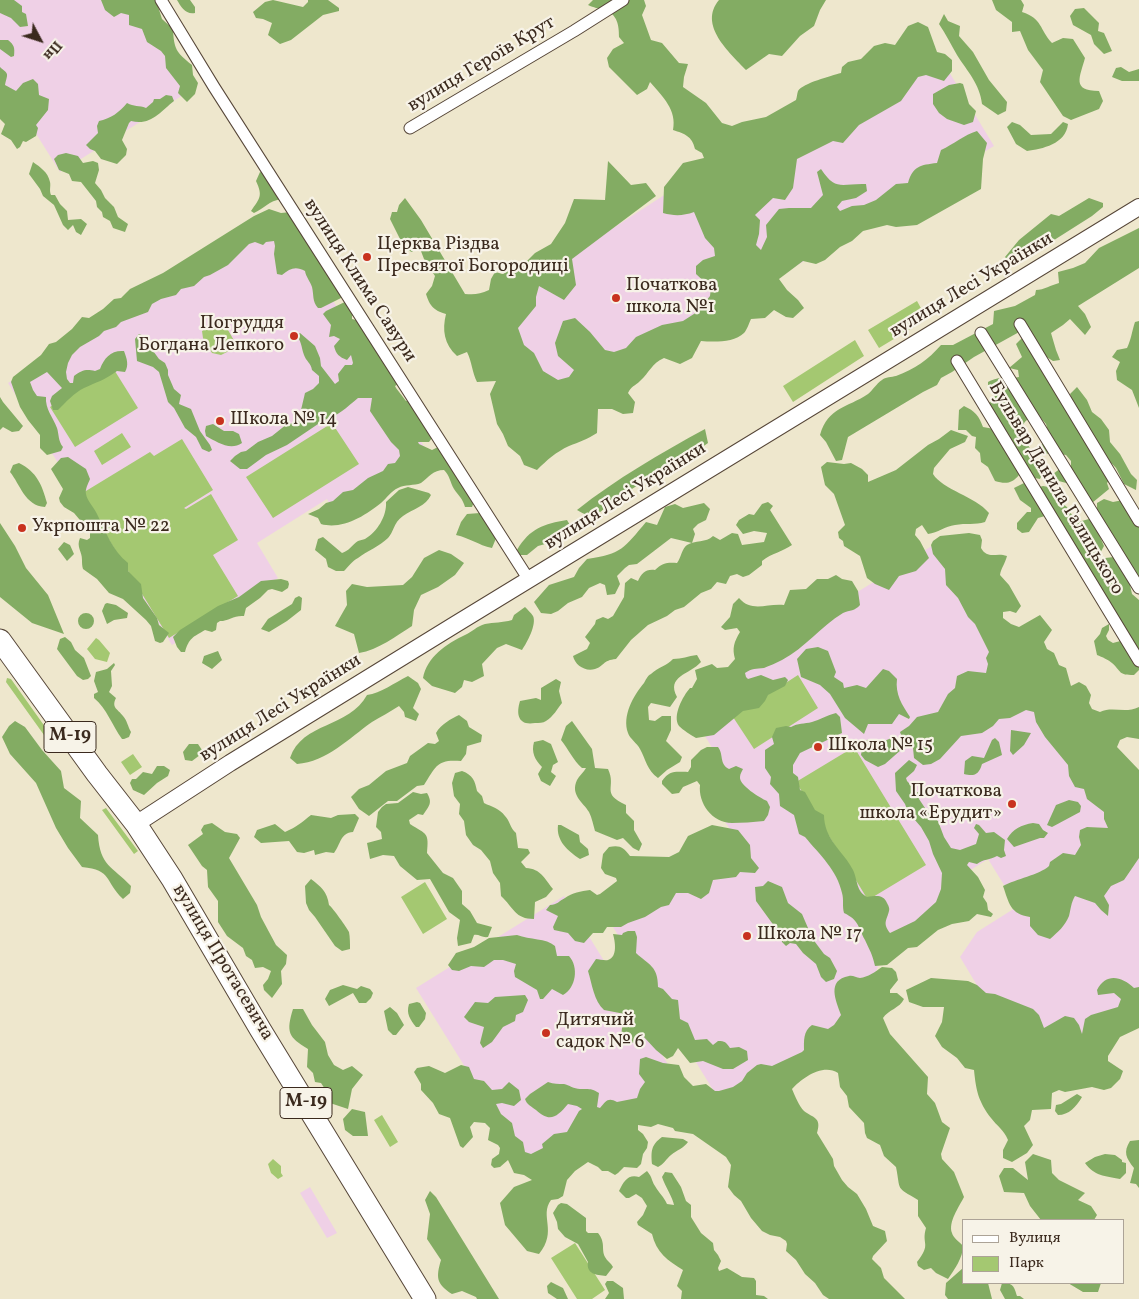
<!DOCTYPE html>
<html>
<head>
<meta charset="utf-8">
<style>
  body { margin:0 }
  #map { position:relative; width:1139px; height:1299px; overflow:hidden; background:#eee7cd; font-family:Vollkorn,serif }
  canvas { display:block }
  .legend { position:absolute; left:962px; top:1219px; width:162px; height:65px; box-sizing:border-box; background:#f7f3e8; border:1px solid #aca397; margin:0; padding:6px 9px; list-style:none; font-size:15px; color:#3b2a1e }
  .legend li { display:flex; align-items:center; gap:10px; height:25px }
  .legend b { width:25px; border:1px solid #aca397 }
  .north { position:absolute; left:15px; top:15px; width:50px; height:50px; -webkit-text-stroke:4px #f7f3e8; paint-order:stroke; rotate:130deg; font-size:14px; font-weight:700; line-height:20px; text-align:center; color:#3b2a1e }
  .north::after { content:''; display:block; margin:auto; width:18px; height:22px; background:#3b2a1e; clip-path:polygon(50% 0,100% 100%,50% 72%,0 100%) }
</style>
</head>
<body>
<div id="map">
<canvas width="1139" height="1299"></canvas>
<ul class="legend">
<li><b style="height:6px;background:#fff"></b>Вулиця</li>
<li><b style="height:14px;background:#a4c871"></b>Парк</li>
</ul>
<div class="north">Пн</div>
</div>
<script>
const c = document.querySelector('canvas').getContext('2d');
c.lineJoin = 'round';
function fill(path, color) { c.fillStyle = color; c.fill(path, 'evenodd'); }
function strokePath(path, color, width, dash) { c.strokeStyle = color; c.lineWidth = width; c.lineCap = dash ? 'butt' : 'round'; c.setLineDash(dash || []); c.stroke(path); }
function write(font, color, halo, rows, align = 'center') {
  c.font = font + ' Vollkorn,serif'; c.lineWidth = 4.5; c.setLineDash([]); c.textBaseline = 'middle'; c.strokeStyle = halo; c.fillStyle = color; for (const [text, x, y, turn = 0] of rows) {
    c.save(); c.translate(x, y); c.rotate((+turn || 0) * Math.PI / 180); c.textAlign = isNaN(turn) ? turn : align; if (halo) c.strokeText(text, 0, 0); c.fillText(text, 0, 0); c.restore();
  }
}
fill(new Path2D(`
  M0 0H141L196 87 60 172 0 76Z
  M937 52 994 146 773 280 716 187Z
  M689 179 744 288 551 409 488 309Z
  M278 213 432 459 338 518 327 499 257 543 278 578 172 645 8 383Z
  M935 544 1128 835 1017 906 988 859 961 876 973 896 883 951 861 1017 721 1103 610 922 739 843 705 791 730 777 683 700Z
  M1139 853V1022L1037 1085 960 957 977 932 1069 874Z
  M564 896 677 1079 529 1170 416 988Z
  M310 1187 337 1233 327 1238 300 1193Z`), '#efd0e6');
fill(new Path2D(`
  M917 301 927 319 879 348 868 330Z
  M217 321 224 323 236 344 231 350 221 355 212 353 203 338 202 331Z
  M855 340 864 356 793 402 783 386Z
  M113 368 138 408 75 447 50 407Z
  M332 423 359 464 273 518 246 477Z
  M122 433 131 447 102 465 94 451Z
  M182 439 213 490 184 508 186 509 211 494 238 540 213 555 238 596 169 638 81 494 150 452 154 456Z
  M96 638 99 640 110 653 107 662 95 659 87 649Z
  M798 675 818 708 754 749 733 717Z
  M7 678 11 679 53 738 52 742H49L6 682Z
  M854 747 926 865 868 900 796 782Z
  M133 754 142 767 130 775 121 762Z
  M106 808 138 851 134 854 102 810Z
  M425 882 447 919 423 934 401 897Z
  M382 1115 398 1142 390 1147 374 1120Z
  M273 1159 281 1166V1173L283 1176 278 1179 271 1173 268 1164Z
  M575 1243 605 1290 592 1299H577L551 1258Z`), '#a4c871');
fill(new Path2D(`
  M0 0H14L22 6V12L26 14 28 26 20 27 11 18 0 13Z
  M101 0H156L162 19 173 29C174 49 176 52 192 65L193 75 198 83 195 94 187 102 178 93 180 86 166 68 165 56 161 51 147 42 142 29 129 25V15L121 13 114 17 105 10Z
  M177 0H190L195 7V13C186 15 181 7 177 0Z
  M273 0 303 7 308 2V0H328L339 8V11L323 15 291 40 280 44 268 35 272 23 263 19 256 18 253 12 265 2Z
  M593 0H644L646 6 642 15 651 40 662 43 679 63 688 64 684 77 683 87 706 103 722 123 732 126 742 122 766 117 796 100C797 97 797 94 798 91 803 83 831 76 841 73L842 67 848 62 861 59 874 46 885 43 895 45 908 26 918 22 928 27 937 52 945 54 952 60V71L944 81 926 75 918 77 901 101 859 125 843 143 833 141 797 159 793 188 785 200 773 198 755 215 760 220 759 234 756 245 761 250 767 237 766 225 779 209 789 208H811L823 195 817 172 821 169C836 192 842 183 866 184L867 191 856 198 842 201 837 207 840 211 852 206 864 205 876 200 896 184 908 183C913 166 920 165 937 163L941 150C954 144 964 135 977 131L987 143 983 159 981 189 917 225 896 227 887 225 863 231 852 241 840 247 825 260 816 264 803 261 779 279 787 290 798 300 804 308 793 318 786 317 774 310 765 318 751 319C749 323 747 330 744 333 734 343 713 342 701 341L692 358 680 364 664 358C651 364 650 372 640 381 635 386 631 386 628 393L635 402 633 413 623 414 612 409H598L597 433C588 439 579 442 569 446 556 452 547 460 537 470L524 465 520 456 508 446 503 434 497 424 490 394 496 381 477 382C472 372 472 362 467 352L457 356C444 344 442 330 446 314 433 310 430 306 426 294L432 286 435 276 424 259 419 246 412 252 405 249 390 219 392 212H397L399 205 405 198 421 220 465 294C475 295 480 294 489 290L491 279 495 272 503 274 510 270 519 269 535 253 551 244 565 223 574 199 605 200 608 161 631 185 646 183 656 196 572 259 576 285 564 300 539 286 536 297V306L518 328 524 345 534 353 543 371 558 380 569 377 574 370 558 356 555 343 563 321 575 318 590 332 605 350 614 352 626 348 636 337 662 325 683 321 697 312 710 296 711 288 696 274V266L703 260 715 256 714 248 705 238 694 212C683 216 674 216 663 213L664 187 683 163 704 158 702 153 695 149C692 136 685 134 673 130 677 110 663 97 650 82L647 89 637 95 609 67 607 58 613 49 624 43 619 37C619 26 618 14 604 10 598 8 594 8 588 5Z
  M719 0H826L820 10 814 26 800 36 782 56 769 54 746 70C729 52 698 25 719 0Z
  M992 0H1021L1024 5 1022 12C1043 19 1039 29 1052 43L1063 38 1073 39 1085 58C1080 77 1071 91 1099 91L1103 101 1099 109 1071 120 1063 116 1040 82 1043 70 1028 50 1020 31 1012 32V22L996 10Z
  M1084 8 1099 23 1098 31 1104 33 1112 51 1104 54 1094 44 1091 35 1073 25 1070 16 1075 9Z
  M944 14 948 21 960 26 959 36 973 52 989 80 1007 102 1006 111 998 115 982 104C980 84 967 71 957 55 951 45 946 34 939 24Z
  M0 40H8C14 45 15 47 14 56L11 57 0 49Z
  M0 67C9 75 8 72 5 85L16 91 23 83 33 79 38 84 39 95 49 99 48 110 36 125 38 128 36 136 26 142 23 141 20 147 17 149 11 140 1 134 5 124 0 119Z
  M1121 67 1129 72 1139 69V81H1122L1112 77 1116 68Z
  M960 83 963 84 969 104 976 111 973 122 964 125 947 119 939 113 933 104V94L949 85Z
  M166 95 172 96 174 101C160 112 151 126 131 121L129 123 122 140 127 149 126 155 117 164 101 159 95 151 90 149 86 145 98 133 97 126 99 121C110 119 120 112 127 103 134 107 139 105 146 108L153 102 154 99H160Z
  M1012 122 1020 125 1031 135 1051 134 1063 122 1068 124C1066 144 1042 149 1027 151L1016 144 1007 127Z
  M66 153 78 156 83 163 93 161 98 163 99 170 95 183 101 190 105 198 114 207 118 217 128 224 125 232 113 228 110 221 103 217 102 212 97 207 96 201 81 182 72 181 69 174 59 170 54 159 58 155Z
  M33 162C40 167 48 172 50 182 51 186 49 190 51 195H55L60 204 67 211 68 220 81 219 87 224 81 235 76 232 73 225 68 230 63 225 54 205 43 196 40 189 29 174Z
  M260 172 271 176 282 199C268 201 265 208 254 213L251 211C260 198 263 196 256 181Z
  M1089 198 1103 203V207L1092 216 1051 242 1039 244 1016 261 1008 264 1005 257 1019 240 1051 214 1059 216Z
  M269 209 281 213 291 212 343 297 321 308H318C312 301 314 295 312 287 310 281 306 277 305 271 296 266 290 268 282 275L277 274 274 254 275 246 274 241 266 242 263 245 255 242 249 244 228 265 210 275 204 277 194 286 181 289 176 295 161 299 152 304 148 312 121 322 116 327 104 331 99 336 80 347 72 355 68 363 66 372 67 379 70 383H73L74 376C82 370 86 369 95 371L100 369C104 358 111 350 124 351 127 359 129 365 125 372L117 371C105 380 97 382 84 388 74 393 66 402 58 410H53L50 401 52 396 62 388 47 372 30 382 33 390 37 396 46 397C45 409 53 417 57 428 59 434 58 441 63 447L61 451 47 455 40 448V435L28 420 20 407 11 382 13 377 41 355 49 344 56 342 72 329 82 317 89 318 103 309 114 299 121 298 130 289 163 273 254 216Z
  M1139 228V268L1078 306 1085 314 1091 327 1085 335 1070 319 1063 325 1051 333 1056 350 1060 360 1053 361 1042 354 1030 329 1021 331 974 357 952 372 941 378 937 385 923 392 848 437 842 460 836 461 826 442 820 435C828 407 847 408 868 394 873 390 876 384 882 380 885 377 892 377 896 376 915 369 928 360 941 345H953L993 324 994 311 1015 306 1035 295 1036 290C1044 290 1051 285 1059 283L1058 272 1073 268 1085 263 1099 248Z
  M349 300 358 311 352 316V319L356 320 364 316 400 383 395 386 396 388 406 401 414 399 432 438 429 442H418L419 444 432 450 438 447 475 499 472 507H465C463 499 458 495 454 489 450 482 450 476 444 470 433 470 429 477 421 483 414 486 405 484 398 488 391 491 387 498 381 503 365 516 342 530 321 524L318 518 308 514 319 509 326 503 333 501 343 492 353 490 368 478 383 471 388 464 395 463 400 456 399 450 391 442 370 411 372 398H358C347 407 337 417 324 420L287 445 266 455 247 469H240L230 461 235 456 241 452 246 451 258 442 272 436 287 424 295 423 302 413 301 410 305 393 313 389 319 383V376L312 370C311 363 306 361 304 355 301 347 302 340 295 335L300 333 315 346 320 358 321 366 335 384 339 381 338 374 345 365H352L353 363 351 355 347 360C339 357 336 354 334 346L340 339 334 336 329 337 331 325 323 314 326 311Z
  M1139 321V408L1132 390 1117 380 1116 371 1120 362 1112 357 1117 350 1127 348C1131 340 1132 331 1135 322Z
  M139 334 147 337 148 344 159 359 165 363 168 370V375L174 389 181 395 179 404 191 409 200 431 210 445 212 450 209 452 202 449 196 437 185 428 174 408 168 402 159 372 153 367 137 361 135 339Z
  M1023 337 1112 477 1107 483 1109 489 1092 503 1070 484 1055 480 1053 474 1061 468 1071 466V461L1066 455 1052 453 1045 454 1039 450 1040 445 1050 439 1046 424 1039 416C1028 418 1025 419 1021 430L1033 455 1044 470 1040 479 1019 475C1012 484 1005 484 995 481L988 467 981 462 980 453 975 448 976 437 972 436 966 430H958L959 410 964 406C975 411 979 416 983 427L994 429 989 403 995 396 994 390 988 386V382C1001 375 1006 380 1019 377L1018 370 1009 368 1022 357 1016 344Z
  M1077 387 1087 400 1092 412 1101 419 1109 430 1110 442 1120 454 1131 474 1137 480 1136 490 1124 484 1116 468 1097 448 1082 424 1081 413 1074 405 1070 394Z
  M0 397 3 402 23 426 19 431 12 432 3 427 0 430Z
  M213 424 224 431H233L239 434 242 443C230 451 217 442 206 436L205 431 206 426Z
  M705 429 708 443C681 463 651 476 624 494 615 499 602 512 595 515 589 518 583 513 577 510 616 479 661 453 705 429Z
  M951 430 968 436 965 442 950 449 934 468 933 474C943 490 975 496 989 513L985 522C975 525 966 523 955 525 945 526 938 533 928 534L922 525 916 529 915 535 920 541 929 558 916 571 899 576 889 590 875 584 867 578 860 556 844 546 843 541 839 538 838 532 845 525 834 494 825 485 821 467 827 462 844 464 851 463 862 469 868 475V482L896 470 928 445 939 439Z
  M68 457 86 469 90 479C88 484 85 489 86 494 87 501 94 507 97 514 106 532 112 550 128 563V571L141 584 143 598 157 618 159 625 169 633 163 642 160 643 155 641 151 626 146 620 123 599 109 593 97 579 83 569C82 566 82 563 82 560 82 551 76 547 80 538L87 540 90 538V532L74 513 64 507 60 502 59 498 63 489 51 469 61 458Z
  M19 463C37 472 42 485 47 503L45 507C25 506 20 484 10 472L13 465Z
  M1026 482 1032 489 1043 486 1054 488 1059 494 1062 503 1068 508 1073 517 1078 522 1089 519 1094 523 1104 546 1097 559 1114 557 1128 576 1132 594 1139 600V670L1134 675C1118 675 1122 672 1112 663 1109 660 1102 657 1097 655L1094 641 1100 634 1102 628 1109 624V630L1106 636 1108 640 1113 643 1124 640 1045 516 1038 518 1029 532 1022 533 1017 529V523L1027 512H1031V508L1020 500 1014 488Z
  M408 487 429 493 431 495C426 506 413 509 403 516 393 523 394 532 388 538 380 546 367 551 358 558 352 561 348 567 344 571H336L328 567 326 559 315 550 318 539 323 537 342 553C349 551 352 545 358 541 360 540 363 540 365 539 377 532 387 516 386 502L399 490Z
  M1104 499 1113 502 1123 500 1139 521V577L1128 563 1121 548 1115 541 1097 514V503Z
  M768 502 773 506 770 510 792 545C782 552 772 553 762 561V565L749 575 743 577 737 574 730 576 726 584 717 582 711 589 701 593 684 607 675 610 667 616 648 625 631 640 616 659C603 660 603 667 595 669 585 672 575 665 573 656L587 649 590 643 585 637 595 624 596 620 603 617 608 619 613 616 624 597 625 583 631 578 638 581C642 573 645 569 655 570 662 563 668 562 677 563 681 558 682 548 687 545 695 540 706 543 713 536L720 540 732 533 738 534 742 545 764 542 767 533 754 531 743 534 736 525 739 520 749 514 754 515 762 504Z
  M704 503 710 509 706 520 698 524 693 529 695 534 692 543 671 538 637 564 629 565 625 568 617 576 620 584 615 594 607 595 605 585 600 583 589 588 582 597 568 603 558 611 551 614 541 613 534 602 549 585 574 577 579 568 587 559C622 554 624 548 646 522L657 525 665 507 675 504 683 508Z
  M480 513 497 536 492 548C478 545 470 538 456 535L461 522 467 514Z
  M567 520 571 527 549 543 538 546 527 555H519L517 550C530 528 544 524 567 520Z
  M0 523 15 546 26 568 48 595 64 634 32 623 0 597Z
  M969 533 980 535 982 540 981 548C988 560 996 552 1007 556 1005 564 1001 568 1000 575L1009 585 1021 606 1016 613 1010 611 1003 612V618L1011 624 1019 627 1040 615 1052 630 1044 642 1047 649 1054 653 1059 665 1066 668 1071 686 1079 682 1086 686 1091 695 1089 703 1092 709 1100 712C1113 706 1125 714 1139 707V739L1127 737 1120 740 1117 747 1139 770V858L1124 880 1111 886 1104 896 1109 905 1108 916 1101 910 1095 903 1075 896C1071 903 1071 908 1069 916 1065 926 1058 932 1050 939L1038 935 1030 926V917C1010 914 1009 903 1003 886 1016 879 1039 875 1049 866L1050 862 1063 853 1075 855 1081 845 1079 837 1080 830 1087 827 1108 828 1104 819V812L1087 799 1084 789 1075 787 1069 776 1068 765 1045 737 1036 722 1034 712 1026 710 1010 718 999 719 993 726 982 733 961 736 940 759 931 764 923 765 914 758 913 748 903 740 900 732 909 726 917 717 938 712 948 694 955 688 957 676 968 671 986 673 988 664 986 658 989 652 975 624 968 617 958 598 946 585 945 569 933 554 931 545 933 541 940 536Z
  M64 542 70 545 74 554 67 561 58 549Z
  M439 550 451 554 464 563 455 575 438 587 421 595 414 610 412 626C396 636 378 650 359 653L354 634 335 626 347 605 346 591 352 584 367 587 403 585 412 577 424 558Z
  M836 575 842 579 852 581 858 591 860 605C855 611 850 610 843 613 821 626 805 648 782 660 776 663 769 666 764 668 756 669 752 668 745 673L746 677 748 679 761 675 773 680 785 677 788 680 785 686 768 695 765 701 759 708 743 711 714 735 696 738C691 735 683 730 679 726 672 716 683 696 690 688H692L697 679 695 670 712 664 717 668 728 667 735 659C732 648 734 642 740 632L737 628 725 630 721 627 730 617 733 604 739 598C752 613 767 603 784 605L790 590 806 589 817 579H828Z
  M281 579 288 581 289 584 288 588 282 592 272 589 268 590 260 598 246 608 244 616C234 615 229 621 220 621L217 623 216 630 212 632 205 630C193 637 189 638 185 652H181L177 647 173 637 180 630 218 606 239 597 261 581Z
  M299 596 302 598 301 610 287 621 269 632 261 629 268 619 292 604 295 598Z
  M107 603 116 605 128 613 127 618 114 620 107 624 102 611 105 604Z
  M525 607C527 609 531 613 533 616 537 624 527 643 522 650L506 644 497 648 482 664 484 676 472 682 464 680 462 687 455 693 432 686 423 678C427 657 446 644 465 635 472 632 477 626 485 624 494 622 502 623 512 620L514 615Z
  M78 621a8 8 0 1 1 16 0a8 8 0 1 1-16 0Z
  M65 637 71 642 75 650 84 658 91 676 88 679 83 680 77 676 57 649 60 639Z
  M818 647 828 651 836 672 834 677 843 683 844 688 857 685 866 688 883 669 889 671 897 679C895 694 902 705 910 717L909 719 899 714 892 724H868L864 734 845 718 830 694 820 685 801 677 797 659 806 649Z
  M218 651 222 660 212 669 202 663 204 656Z
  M697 655 701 662C689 675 666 676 677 697L670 707 651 703 648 707 649 720 655 721 662 716H671V730L666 741 682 757 680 762 667 770 658 778C647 770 646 760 640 749 637 743 630 739 628 733 622 716 633 696 644 683 646 680 647 676 651 674 658 667 667 666 673 659 682 659 688 656 697 655Z
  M114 663 115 665 111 671 112 686 109 692 116 698C111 708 118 709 123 716 127 720 128 727 131 732L129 737 124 739H122C112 725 107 709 94 698V694L98 692 94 681 96 672 107 669Z
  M408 676 418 683 421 689 413 708 419 714 416 721 405 717 404 712 399 706C390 712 380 717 372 722 349 738 327 762 297 764L290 758C302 722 349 728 367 695 381 693 394 683 408 676Z
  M556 679 561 682 559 691 562 703C558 708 553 717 546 721 543 723 539 723 535 723 518 726 516 714 520 701L536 698 541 700V688Z
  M836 713 840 717 842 733 800 753 793 765V773L798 777 800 790 805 792 815 810 824 815C824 820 825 826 827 831 833 846 846 856 853 870 858 881 856 891 867 897 876 896 883 894 887 903 888 905 890 908 889 911 887 920 882 923 890 933L915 921 936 902 941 889 942 873 933 854 929 841 921 827 908 812 905 804 896 791 895 773 909 760 917 765 914 771 906 778 907 781 920 795 919 799 929 814 938 821 944 837 951 848 960 850 976 844 979 834 974 828 976 824 979 825 986 833 994 832 1005 840 1004 850 1006 856 1001 858 997 856C990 860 983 859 977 864L969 862 967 865 978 877 985 890 983 897 987 903 988 910 993 914 991 917 977 914 969 921 952 924 938 930 917 947 908 948 887 965 875 966C872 953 870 951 865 940 858 927 859 920 844 913 842 906 844 900 842 893 837 870 820 855 805 837L799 834 794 815 780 806 779 794 770 784 771 777 765 768V750L774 744 772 737 776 728 786 726 791 727C798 723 804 724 812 722 820 720 827 715 836 713Z
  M459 715 467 721 469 727 482 735 481 742 467 746 466 754 461 761C437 759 436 766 424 785L417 786 397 801H388L369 816 359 809 351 797 359 789 369 785 386 771 407 763 410 756 428 743 435 744 439 741 436 733C441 724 451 719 459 715Z
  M15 721 25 727 42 750 61 771 64 788 81 801 80 818 98 835C100 866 112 866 131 886L130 893 123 899C104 881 113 870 82 867L68 848 56 828 36 783 10 754 2 737 9 726Z
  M572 721 592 749 595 768 608 769C617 788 600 793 626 805V813L634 821V830L642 844 639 851 633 848 623 838 617 840 595 831C593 824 592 818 589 812 583 802 570 795 577 780 579 776 584 772 586 768H582C573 760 569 750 561 740L566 726Z
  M1011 730 1031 733 1024 745 1013 755 1010 751Z
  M896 736 902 749 885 764 878 767 865 760 861 755C863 740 867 735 882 742Z
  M995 738 999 742 1002 755 982 764C979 774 975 777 964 774L965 761 972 756 984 758 992 740Z
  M543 740 551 744 558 762 553 765 551 772 556 776 550 786 541 781 538 774 542 767C535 760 531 752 534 742Z
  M189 744H198L202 750 200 755 192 761 185 760 183 752Z
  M707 747H718C724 755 719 764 729 769L736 766 743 769C742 771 740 774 740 777 739 785 760 798 767 801L770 807 768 815 764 821C753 822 742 823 732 823 712 823 698 803 700 785L697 781 683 787 679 793 672 794 662 784V781C670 770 675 772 688 772L691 767V760L701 750Z
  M157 766H164L170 770 168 776 157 783 144 795 133 790 130 783 132 779H136L143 772 152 774Z
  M462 771C473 775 475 781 477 791L482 796 484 803C492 807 499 808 505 816 510 821 510 828 516 833L518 848 528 849 530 853 521 862 526 868C541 869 544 878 553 889L546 897 535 902 534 919C515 919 514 908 501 896L500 883 493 873 490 861 481 850 473 845 466 835 464 821 459 814 460 804 454 796 452 783 455 773Z
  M413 792 421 794 427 793C433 803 429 806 423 815L418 814 409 820 410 824C427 835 429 832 427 853L443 873 453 878 462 891V904L470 911 477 923 492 927 488 937C482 938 479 934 474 935L471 943 458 946 457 938 460 920 449 912 430 879 417 880 400 866 394 856 383 855 370 859 367 843 382 839 381 832 376 827 378 812 382 807 386 804 398 803Z
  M1069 800 1078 802 1081 806 1080 812 1052 827 1047 825 1056 805Z
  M355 814 359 818 353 832C340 833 341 844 334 853L326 852 315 855 314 850 304 853 297 852 289 841 261 843 254 837 257 830 275 824 285 832C297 827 302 822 311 815L331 818 338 815Z
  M212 823 225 832 237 834 240 838 229 858 257 905 261 917 276 945 287 955 286 964 281 971 282 984 272 998 264 990 263 985 268 979 271 971 263 967 255 968 252 960 246 956 243 948 227 936 218 922V901L208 887 207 870 202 866 188 845 203 834 201 830 204 825Z
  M1033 823 1039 824 1043 830 1048 833 1044 838H1040L1014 847 1007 839C1013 829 1021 825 1033 823Z
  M558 825H561L579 835 580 842 588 849 589 855 580 859C568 851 556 841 558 825Z
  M712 825 738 830 750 845 751 858 759 868 755 873 740 872 736 877 713 880 709 893 701 899 688 893H676L669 905 661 907 645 917 628 923 621 927H607L603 933H593L584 943 575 941 568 933 554 930 553 927 558 916 546 910 550 905C557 905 559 901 565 898 572 893 581 891 590 890L597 895 600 894 617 881 616 878 605 874 601 868 603 854 609 847C620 845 623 847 630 856L669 857 679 852 688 836Z
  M311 879C321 887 327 891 329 905 333 908 347 928 349 932 350 937 350 944 350 949L342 951 335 946 315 917 309 910 306 903 305 886Z
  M768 881 782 887 788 903 802 914 808 928 809 934 824 954 830 958 837 971 834 979 826 982 821 977 816 964 803 953 796 944 790 943 786 946 782 942 780 934 756 901 755 887 763 886Z
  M628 931H635L637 937 636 953C649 965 658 966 658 987L663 989 672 999 678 1000 680 1019 688 1023 695 1040 707 1039 713 1045 718 1041C725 1041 726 1042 730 1048L739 1047 747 1051 748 1060 733 1069H723L703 1061 690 1063 678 1048 673 1056 667 1059 656 1050 643 1036 635 1043 628 1042 621 1037 622 1028 630 1018V1015L604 1010C594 1001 592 984 588 971L596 959C599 959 605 961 608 960 618 957 615 941 613 934L622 935 623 933Z
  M517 935C530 940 546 938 555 946L557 956H569C579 967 576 988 563 995L552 989 543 999H540L537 990 515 977 514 971 516 964 503 960H494L484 967 471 966 459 971 452 970 448 965 456 953 474 947 489 938Z
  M882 967 892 968 896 972 898 980 890 990V993H897L904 999C900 1008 888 1010 883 1018L890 1034 928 1077 927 1094 935 1103 942 1122 950 1128 941 1154 942 1159 954 1172 964 1197C959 1207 948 1222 952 1233 953 1238 960 1242 963 1246 963 1258 954 1270 948 1279L936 1273 931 1268 924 1270 918 1266 917 1262C932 1243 921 1245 926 1228L918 1216V1200C895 1186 901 1192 896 1167L884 1156 880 1145 867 1138 865 1133 864 1123 849 1107 847 1096 840 1087 838 1073C823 1063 802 1078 792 1089 795 1096 799 1106 804 1111 813 1118 822 1117 817 1133L833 1159 834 1166 842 1180 848 1187 857 1194 866 1209 873 1226 885 1231 887 1241 873 1256 872 1259 881 1268 884 1278 905 1299H829L823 1295 815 1283 805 1274 796 1260 786 1251 787 1244 786 1241 780 1237 770 1235 762 1231 751 1218 741 1201 734 1195 728 1187 731 1165 726 1157 693 1134 675 1131 673 1128 658 1124 651 1127 638 1125V1130L643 1134 648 1142 647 1148 643 1154 641 1164 637 1168 624 1167 618 1173 615 1175 608 1171H602L598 1167 588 1162 575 1171 567 1180 563 1196 558 1199 551 1200C539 1216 558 1231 539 1254L527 1251 505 1225 500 1203 514 1187 532 1180 524 1175 514 1173 508 1160 500 1167 494 1168 491 1165 492 1159 499 1154 500 1148 498 1145 488 1140 490 1128 485 1123 474 1122 470 1127 473 1137 463 1148 460 1146 450 1118 439 1114 433 1103 421 1090V1084L414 1072 417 1068 429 1066 445 1073 461 1065 469 1067 474 1079 484 1081 492 1090 502 1089 509 1082 519 1090 521 1100 514 1106 502 1103 496 1104 501 1114 512 1123 515 1136 523 1142 525 1152 531 1154 543 1148 542 1144 554 1134 567 1132 579 1111 582 1109 577 1106 568 1104C557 1117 550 1123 536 1110 531 1106 527 1105 525 1099L530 1094 548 1082C554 1084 558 1084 564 1084 569 1085 574 1089 580 1089 588 1089 592 1088 599 1093L597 1107 600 1108C606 1101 608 1097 617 1102L637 1098 640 1089 645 1082 639 1074 640 1059 646 1057 663 1063 679 1065 684 1077 693 1086 706 1084 715 1091H719L733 1087 742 1081 747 1073 757 1065 761 1064 772 1066 802 1052 804 1050C804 1041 803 1031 812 1025L828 1029 834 1025 841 1015C836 1001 826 980 849 976 853 975 856 978 860 978 868 977 875 972 882 967Z
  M931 978 968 981 977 985 986 993 995 994 1033 1009 1039 1015 1044 1028 1065 1016 1074 1018 1079 1025 1082 1034 1085 1019 1091 1015 1118 1007 1121 999 1114 993 1098 995 1097 990C1106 973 1121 976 1134 988L1139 987V1028L1120 1037 1108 1056V1061L1123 1071 1120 1079 1111 1088 1104 1090 1092 1087 1065 1092 1059 1090 1052 1093 1051 1109 1032 1110 1030 1120 1024 1126 1033 1145 1027 1153 1012 1162 1003 1158V1150L1008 1140C1004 1130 997 1126 991 1118 978 1101 976 1090 974 1070L965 1068 957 1058 942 1047 935 1036 942 1022 944 1007H923L909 1002 906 990Z
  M343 985 357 989 361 986 370 989 373 993 371 998 366 1003H359L353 993 329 1006 325 999 330 990Z
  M525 995 528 1000 523 1012 516 1015 515 1021 503 1027 492 1042 483 1048 480 1043 484 1027 469 1022 464 1017 475 1002 488 1003 495 997Z
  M417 1002 420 1003 426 1013 425 1019 419 1027H416C410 1019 406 1014 409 1004Z
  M390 1007 397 1013 404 1025 396 1035H393L388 1030 384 1011Z
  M293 1009H303L312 1025 325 1042 328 1055 334 1065 343 1070 352 1066 363 1075 352 1089 348 1109 324 1101 325 1089 321 1083 315 1082 313 1073 307 1067 308 1049C288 1037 286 1032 293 1009Z
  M1077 1094 1082 1097C1076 1107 1069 1115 1058 1115L1055 1111 1056 1105 1061 1104Z
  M352 1109 365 1112 368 1136H353L345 1130 343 1119Z
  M662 1137 683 1139 688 1142C684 1148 677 1150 671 1155 666 1159 664 1164 658 1167L652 1164C651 1151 651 1145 662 1137Z
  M1139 1140V1188L1136 1184 1130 1183 1134 1168C1126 1158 1123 1152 1130 1141Z
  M1033 1154 1051 1160 1052 1173 1059 1180 1085 1193 1078 1200 1091 1206 1097 1215 1094 1220H1041L1030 1206 1024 1193 1004 1192 999 1176 1004 1168H1013L1028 1180 1025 1162Z
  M1105 1154 1115 1155 1122 1160V1162L1126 1163V1173L1120 1179C1105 1176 1094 1176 1085 1163L1095 1157Z
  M647 1171C653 1178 651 1180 655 1186 659 1193 664 1197 667 1204L674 1205C673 1198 665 1186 662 1177L665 1172 672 1173 681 1187 686 1201 691 1205V1217L701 1233 713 1243 714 1250 718 1255 721 1261 718 1268 719 1271 727 1268 742 1277 754 1278 756 1281V1295L764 1296 768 1299H681L682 1291 677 1286 683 1270C668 1261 656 1252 652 1234L638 1225 637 1222 643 1215 647 1206 642 1198 636 1194 629 1198H626L619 1191C624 1181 628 1174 639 1177Z
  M430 1191 436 1197 499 1299H477L476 1297 462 1291 452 1294C436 1284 436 1277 441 1260L427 1239 430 1214 425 1200Z
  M561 1203 567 1204 586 1218V1231L588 1233H598C606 1243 601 1249 605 1257 607 1261 611 1263 613 1267L606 1276C596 1275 586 1274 588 1262L578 1244 565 1237 558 1229 557 1222 553 1213 558 1205Z
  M963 1268V1283H988L992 1299H948L945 1295 946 1283Z
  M607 1281H613L623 1288 624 1299H605L609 1293 605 1284Z
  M551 1282 563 1288 568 1299H557L548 1293 547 1286Z
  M1002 1283C1013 1283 1014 1286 1017 1296H1020L1024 1299H1005L1000 1290Z
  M1068 1283H1101L1098 1292H1083Z`), '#83ac63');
const street = new Path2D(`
  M161 0 214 87 529 580
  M410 128 574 31 623 0
  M1020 324 1139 521
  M981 333 1139 588
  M957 361 1139 661`);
const secondary = new Path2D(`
  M136 824 230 763 456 624 1139 207`);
const highway = new Path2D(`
  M0 640 97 774 136 824 172 879 260 1029 425 1299`);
strokePath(street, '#564638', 13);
strokePath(secondary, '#564638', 18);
strokePath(highway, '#564638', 23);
strokePath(street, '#fff', 11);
strokePath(secondary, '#fff', 16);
strokePath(highway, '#fff', 21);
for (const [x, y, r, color] of [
  [367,257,5,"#c8321e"],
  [616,298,5,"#c8321e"],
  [294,336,5,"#c8321e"],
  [220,421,5,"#c8321e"],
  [22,528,5,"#c8321e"],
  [818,747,5,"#c8321e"],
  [1012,804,5,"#c8321e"],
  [747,936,5,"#c8321e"],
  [546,1033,5,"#c8321e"]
]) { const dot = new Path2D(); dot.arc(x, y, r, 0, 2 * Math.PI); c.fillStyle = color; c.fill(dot); strokePath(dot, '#f7f3e8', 2); }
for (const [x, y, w] of [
  [70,737,52],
  [306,1103,52]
]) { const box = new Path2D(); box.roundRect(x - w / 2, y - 15.5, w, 31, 4); c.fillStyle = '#f7f3e8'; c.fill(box); strokePath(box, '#3b2a1e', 1); }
write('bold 18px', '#3b2a1e', null, [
  ["М-19",70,737],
  ["М-19",306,1103]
]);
write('19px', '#3b2a1e', '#f7f3e8', [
  ["вулиця Героїв Крут",482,65,-31],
  ["вулиця Клима Савури",359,281,57],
  ["вулиця Лесі Українки",972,286,-31],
  ["Бульвар Данила Галицького",1055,489,59],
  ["вулиця Лесі Українки",626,497,-32],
  ["вулиця Лесі Українки",281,709,-32],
  ["вулиця Протасевича",222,963,59]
]);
write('19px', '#3b2a1e', '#f7f3e8', [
  ["Церква Різдва",377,246],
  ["Пресвятої Богородиці",377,268],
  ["Початкова",626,287],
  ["школа №1",626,309],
  ["Погруддя",284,325,"right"],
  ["Богдана Лепкого",284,347,"right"],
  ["Школа № 14",230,421],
  ["Укрпошта № 22",32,528],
  ["Школа № 15",828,747],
  ["Початкова",1002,793,"right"],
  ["школа «Ерудит»",1002,815,"right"],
  ["Школа № 17",757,936],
  ["Дитячий",556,1022],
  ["садок № 6",556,1044]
], 'left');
</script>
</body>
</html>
